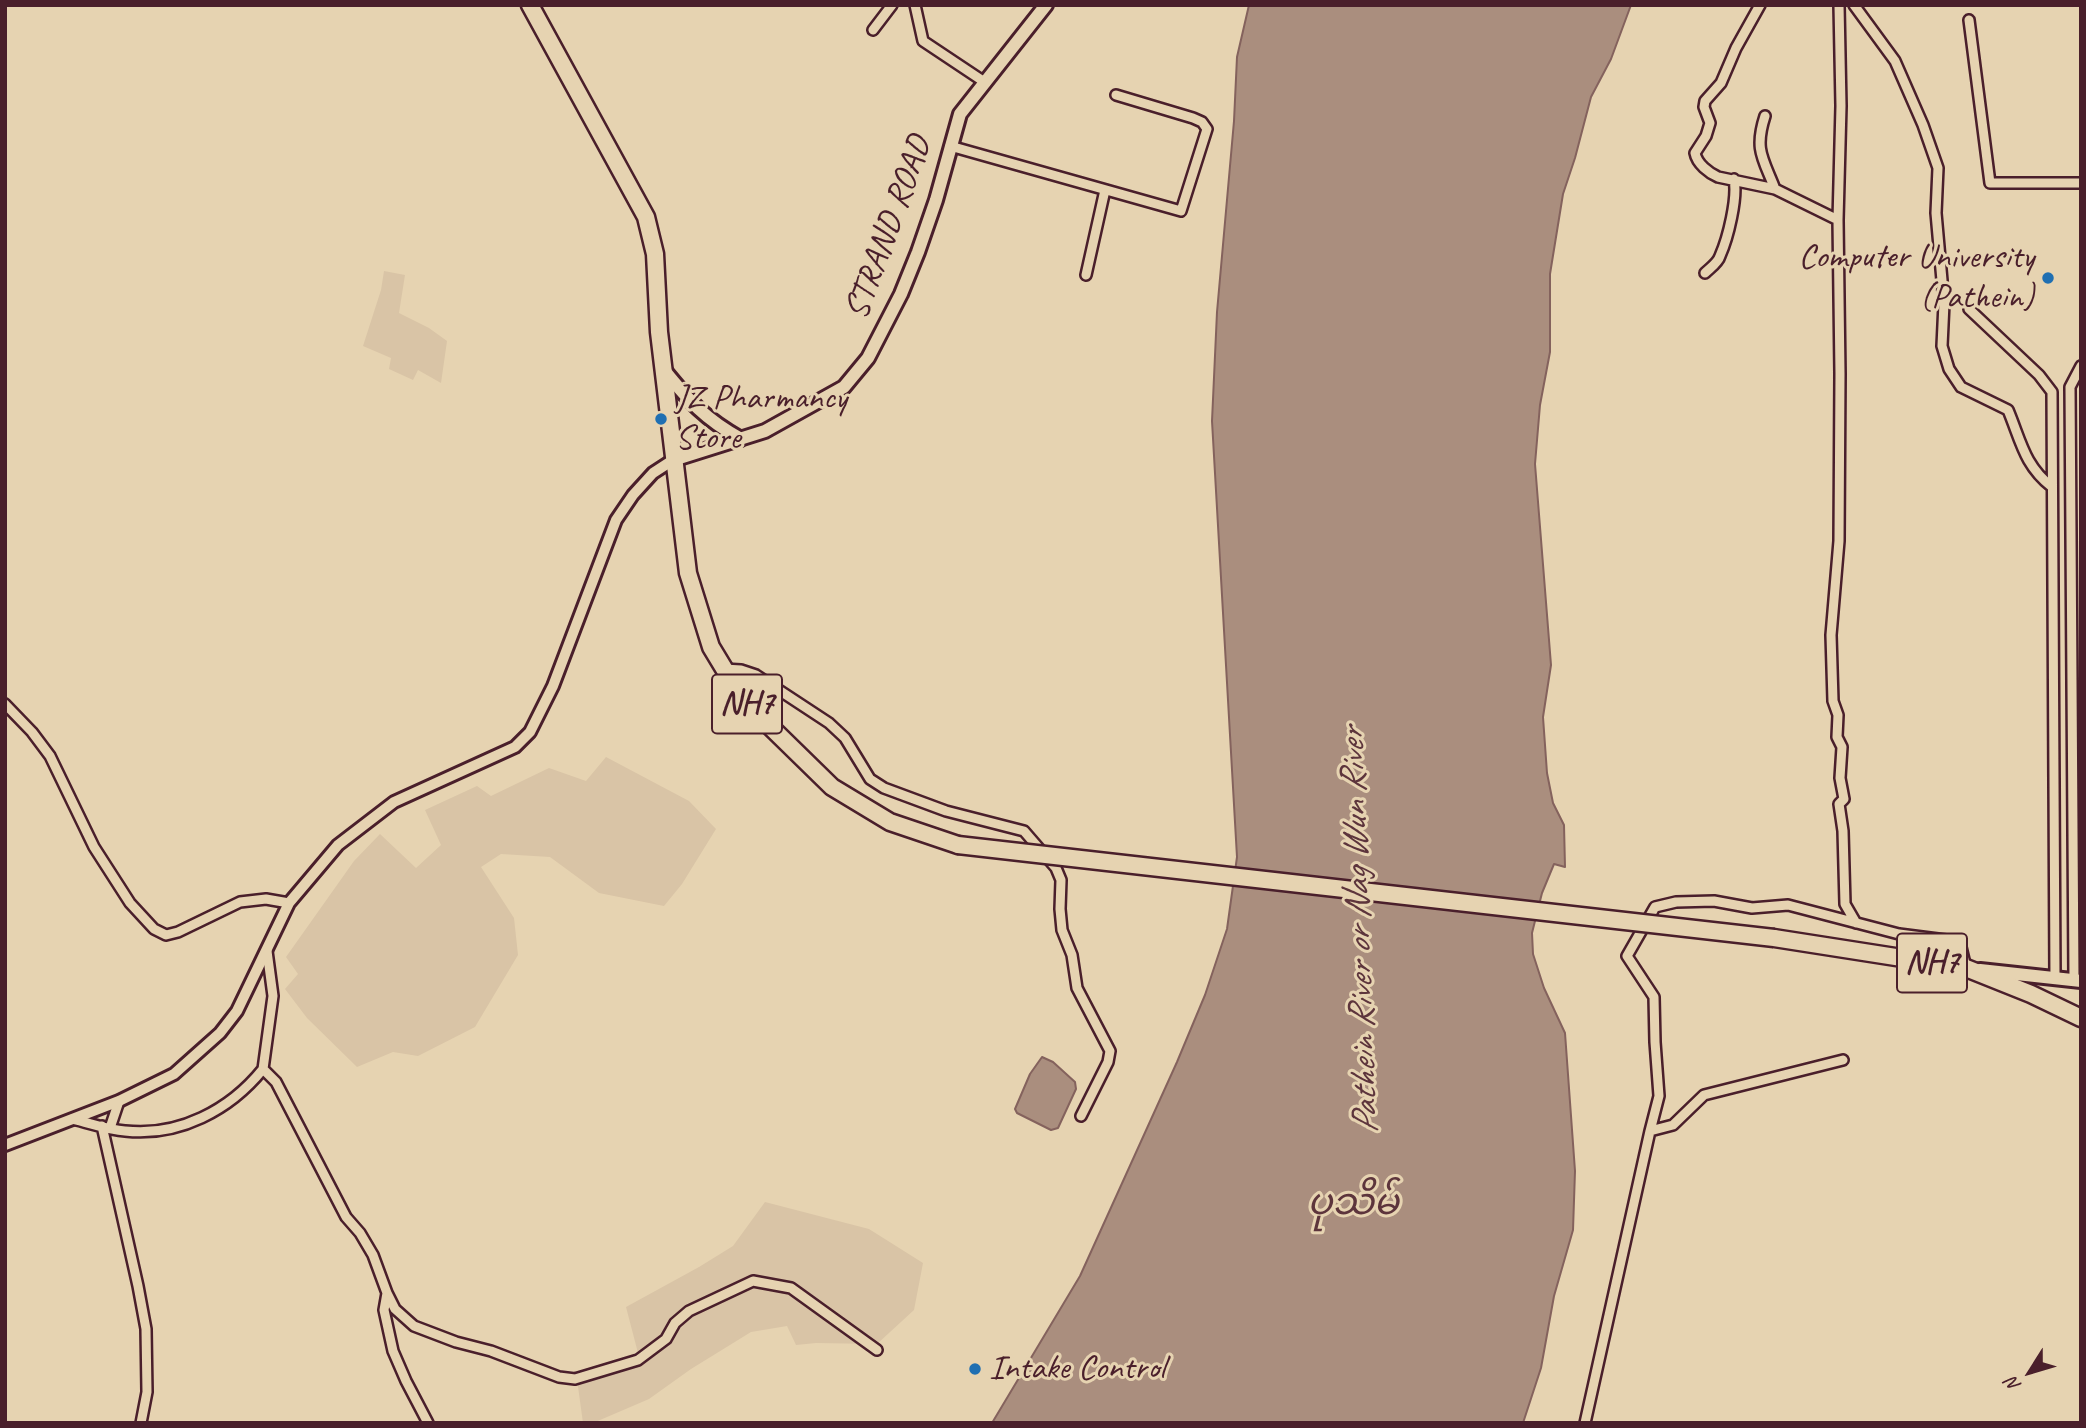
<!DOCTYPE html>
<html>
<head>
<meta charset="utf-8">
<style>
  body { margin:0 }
  #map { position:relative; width:2086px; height:1428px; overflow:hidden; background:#e6d3b1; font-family:Caveat,sans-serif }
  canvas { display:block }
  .frame { position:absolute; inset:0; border:7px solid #4a1f2b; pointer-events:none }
  .north { position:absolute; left:1995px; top:1337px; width:70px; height:70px; -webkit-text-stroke:5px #e6d3b1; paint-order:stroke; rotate:233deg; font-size:19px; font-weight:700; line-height:28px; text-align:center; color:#4a1f2b }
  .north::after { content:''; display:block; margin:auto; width:24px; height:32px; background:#4a1f2b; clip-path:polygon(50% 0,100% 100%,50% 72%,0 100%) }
</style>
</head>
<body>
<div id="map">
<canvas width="2086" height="1428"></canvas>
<div class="frame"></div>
<div class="north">N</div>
</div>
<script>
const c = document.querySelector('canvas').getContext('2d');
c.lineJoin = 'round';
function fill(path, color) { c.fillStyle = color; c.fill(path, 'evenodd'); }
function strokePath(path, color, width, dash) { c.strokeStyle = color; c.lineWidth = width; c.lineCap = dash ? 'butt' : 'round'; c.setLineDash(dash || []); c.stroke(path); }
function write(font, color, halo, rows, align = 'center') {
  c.font = font + ' Caveat,"Noto Sans Myanmar",sans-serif'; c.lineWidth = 6; c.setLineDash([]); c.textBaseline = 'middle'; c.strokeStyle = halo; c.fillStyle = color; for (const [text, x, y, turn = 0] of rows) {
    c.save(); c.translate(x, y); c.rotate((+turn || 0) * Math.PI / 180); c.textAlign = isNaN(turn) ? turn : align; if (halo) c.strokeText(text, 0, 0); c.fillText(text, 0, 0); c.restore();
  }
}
fill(new Path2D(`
  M384 271 405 275 399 313 429 328 447 341 441 383 418 370 413 380 389 369 391 358 363 346 381 290Z
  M606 757 689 801 716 829 682 884 664 906 599 893 550 857 501 854 481 867 514 918 518 955 475 1027 418 1056 393 1052 357 1067 307 1018 285 989 298 974 286 957 354 861 380 834 416 868 441 845 425 810 477 786 491 796 549 768 586 781Z
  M765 1202 869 1229 923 1263 914 1310 877 1344 816 1343 796 1345 787 1326 751 1332 691 1369 649 1399 593 1423H583L576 1372 638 1353 626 1307 699 1267 733 1246Z`), '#d9c4a6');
const water = new Path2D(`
  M1249 5H1631L1611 59 1591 97 1575 158 1563 194 1550 274V352L1540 405 1535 464 1551 665 1543 717 1547 773 1553 803 1564 825 1565 867 1554 864 1542 893 1532 933 1533 954 1544 988 1565 1033 1575 1171 1573 1230 1554 1296 1541 1368 1523 1423H992L1080 1276 1177 1062 1205 995 1227 929 1237 857 1212 421 1217 312 1234 121 1237 57Z
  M1042 1057 1053 1062 1075 1082 1076 1089 1058 1128 1051 1130 1017 1113 1015 1109 1030 1074Z`);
fill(water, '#aa8e7e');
strokePath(water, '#84625d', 2);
const minor = new Path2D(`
  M915 5 923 41 986 83
  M1760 5 1736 48 1721 83 1705 101 1704 107 1710 123 1706 136 1695 153C1697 164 1709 173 1718 177L1775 189 1838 220
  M1839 5 1841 106 1838 220 1840 374 1839 541 1831 635 1833 701 1838 715 1837 737 1842 747 1840 778 1844 799 1839 804 1843 831 1845 904 1856 923
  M1854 5 1895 61 1923 125 1938 168 1936 213 1944 303 1942 346 1949 369 1961 387 2008 410C2021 441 2024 465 2052 487
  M1969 20 1990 183H2081
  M873 30 892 5
  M1765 116C1754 150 1763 158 1775 189
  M950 146 1181 211 1207 129 1202 122 1193 118 1116 95
  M1705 273C1710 268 1718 263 1720 256 1728 238 1738 198 1734 179
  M1086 275 1105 190
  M1969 309 2039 375 2052 392 2055 978
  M724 669 741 670 756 675 829 723 845 738 870 779 884 788 946 811 1024 831 1056 868 1061 880 1060 909 1062 930 1072 955 1077 988 1110 1051 1108 1062 1081 1116
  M5 704 32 732 50 756 94 847 130 903 154 929 166 935 178 932 240 902 266 899 289 903
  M267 951 273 996 263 1069 276 1082 346 1217 360 1233 373 1255 387 1293 384 1310 393 1351 406 1381 428 1423
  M2074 980 2070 387 2081 366
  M1843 1060 1704 1095 1673 1125 1650 1131 1659 1096 1655 1042 1654 997 1627 956 1655 907 1676 902 1714 901 1752 908 1788 905 1899 934 1946 940 1961 947 1966 968
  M72 1119C90 1123 108 1130 125 1131 179 1137 230 1110 263 1069
  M102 1126 138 1286 146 1329 147 1392 141 1423
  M110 1128 119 1101
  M387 1293 395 1309 414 1326 456 1342 491 1351 559 1377 575 1379 638 1360 666 1339 675 1323 689 1311 753 1281 791 1288 877 1350
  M1585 1423 1650 1131`);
const tertiary = new Path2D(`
  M5 1145 119 1101 174 1074 220 1033 237 1011 289 903 338 845 394 802 515 747 530 732 553 686 616 520 633 495 653 473 673 460`);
const secondary = new Path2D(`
  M664 370C689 401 705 419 741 439
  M673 460 765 431 844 387 868 358 901 294 918 252 936 200 960 114 1046 5
  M1980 970 2081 981`);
const trunk = new Path2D(`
  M530 5 646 217 655 254 659 332 688 573 711 647 743 700 832 787 890 822 958 845
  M1774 938 1966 968 2031 994 2081 1018`);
strokePath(minor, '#4a1f2b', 14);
strokePath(tertiary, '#4a1f2b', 16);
strokePath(secondary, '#4a1f2b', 18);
strokePath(trunk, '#4a1f2b', 21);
strokePath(minor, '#e6d3b1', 9);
strokePath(tertiary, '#e6d3b1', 10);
strokePath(secondary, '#e6d3b1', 12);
strokePath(trunk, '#e6d3b1', 16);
const trunkBridge = new Path2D(`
  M958 845 1774 938`);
strokePath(trunkBridge, '#4a1f2b', 21, []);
strokePath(trunkBridge, '#e6d3b1', 16);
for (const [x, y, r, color] of [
  [2048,278,7,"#1f6fb2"],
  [661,419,7,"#1f6fb2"],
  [975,1369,7,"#1f6fb2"]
]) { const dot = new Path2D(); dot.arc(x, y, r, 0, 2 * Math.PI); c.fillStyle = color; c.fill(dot); strokePath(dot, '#e6d3b1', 2.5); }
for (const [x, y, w] of [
  [747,704,70],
  [1932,963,70]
]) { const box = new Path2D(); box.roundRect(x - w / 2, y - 29.5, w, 59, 5); c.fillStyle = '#e6d3b1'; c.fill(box); strokePath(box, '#4a1f2b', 2); }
write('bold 33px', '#4a1f2b', null, [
  ["NH7",747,704],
  ["NH7",1932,963]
]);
write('35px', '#4a1f2b', '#e6d3b1', [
  ["STRAND ROAD",889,228,-70]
]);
write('35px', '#4a1f2b', '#e6d3b1', [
  ["Computer University",2034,258,"right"],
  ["(Pathein)",2034,298,"right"],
  ["JZ Pharmancy",675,399],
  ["Store",675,439],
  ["Intake Control",989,1369]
], 'left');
write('italic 37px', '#5d353c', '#e6d3b1', [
  ["Pathein River or Nag Wun River",1360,931,-92],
  ["ပုသိမ်",1353,1204]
]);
</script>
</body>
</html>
